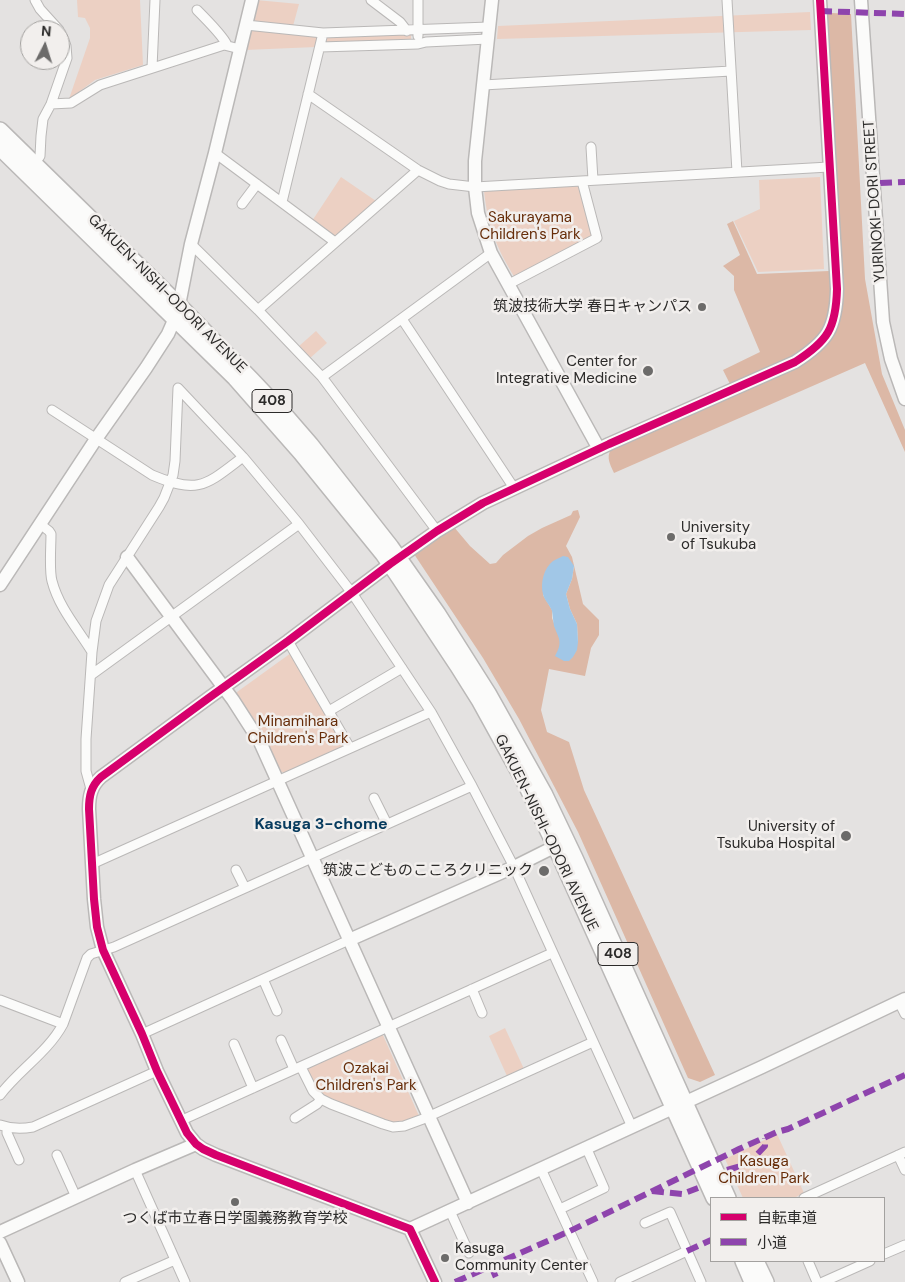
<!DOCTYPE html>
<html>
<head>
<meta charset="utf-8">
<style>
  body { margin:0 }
  #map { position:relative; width:905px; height:1282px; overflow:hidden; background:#e4e2e1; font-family:"DM Sans","Noto Sans JP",sans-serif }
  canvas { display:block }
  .legend { position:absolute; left:710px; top:1197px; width:175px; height:65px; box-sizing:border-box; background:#f2efed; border:1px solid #a3a19f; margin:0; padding:6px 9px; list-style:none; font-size:15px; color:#2c2b2a }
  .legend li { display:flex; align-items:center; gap:10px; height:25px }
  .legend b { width:25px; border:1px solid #a3a19f }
  .north { position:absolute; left:20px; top:20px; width:50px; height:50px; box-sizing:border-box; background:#f2efed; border:1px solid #a3a19f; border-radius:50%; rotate:5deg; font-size:14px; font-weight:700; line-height:20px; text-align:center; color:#2c2b2a }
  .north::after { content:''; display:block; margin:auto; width:18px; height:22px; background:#6c6b6a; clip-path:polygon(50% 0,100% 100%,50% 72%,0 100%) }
</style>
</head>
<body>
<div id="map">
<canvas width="905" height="1282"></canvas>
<ul class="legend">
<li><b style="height:6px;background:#d6006c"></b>自転車道</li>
<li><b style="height:6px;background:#8e44ad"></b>小道</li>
</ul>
<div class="north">N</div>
</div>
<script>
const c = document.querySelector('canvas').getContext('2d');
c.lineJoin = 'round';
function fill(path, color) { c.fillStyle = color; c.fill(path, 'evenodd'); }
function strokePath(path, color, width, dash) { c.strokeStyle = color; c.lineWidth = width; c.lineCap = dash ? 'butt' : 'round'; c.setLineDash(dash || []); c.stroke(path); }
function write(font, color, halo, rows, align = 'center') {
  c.font = font + ' "DM Sans","Noto Sans JP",sans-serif'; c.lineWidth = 5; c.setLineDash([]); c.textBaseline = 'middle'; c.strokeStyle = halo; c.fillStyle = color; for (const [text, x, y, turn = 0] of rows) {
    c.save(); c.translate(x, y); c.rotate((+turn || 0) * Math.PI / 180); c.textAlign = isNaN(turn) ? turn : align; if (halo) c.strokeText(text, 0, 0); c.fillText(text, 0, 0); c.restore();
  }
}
fill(new Path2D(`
  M77 0H140L143 65 95 80 69 99 90 38V28L85 18 78 17Z
  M256 0 299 4 293 26 255 23 251 19Z
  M810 12 811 30 497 39 498 26Z
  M251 30 315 36 318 40 316 47 245 50 248 33Z
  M411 34V39L410 41 327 43 325 40 328 37Z
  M341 177 376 201 337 236 332 235 312 221Z
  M820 177 824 269 758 272 734 221 760 209 759 180Z
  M576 185 580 188 593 235 592 238 515 278C496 247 488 227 484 191Z
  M316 331 327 343 309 359 298 347Z
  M291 653 342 741V748L284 773 280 771 257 724 237 694V692Z
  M505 1028 524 1069 507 1076 489 1036Z
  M382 1033 419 1116 408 1121 398 1123 390 1122 373 1115 326 1098 321 1094 307 1071 309 1067Z
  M777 1134 804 1193 794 1198H743L725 1159Z`), '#ecd0c3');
fill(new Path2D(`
  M832 13 851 14 865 279 882 374 905 430V452L865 363 614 473C610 464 606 458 611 449L768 378 839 322 825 18 828 14Z
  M733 221 757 274 829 271C830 286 833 306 827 320 812 356 763 370 730 384L723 370 760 352 734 290V276L723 266 740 255 727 224Z
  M578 510 580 517 566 546 572 557 583 604 599 620V635L591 648 585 676 549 669 541 710 547 732 569 742 584 790 715 1075 700 1082 688 1078 578 832 519 719 483 658 414 554 454 527 470 546 490 564 496 563 503 555 528 536 542 528 571 515 573 511ZM574 566 572 579 566 594 570 609 577 624 578 642 560 647V639L552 618V610L543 595Z`), '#dcb8a6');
fill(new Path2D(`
  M563 556 568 557 574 566 572 579 566 594 570 609 577 624 578 642 577 650 573 657 569 661H564L555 656C563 642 559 639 554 626 553 621 553 616 552 611 550 605 544 600 543 594 540 583 544 568 553 561 556 559 560 558 563 556Z`), '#a1c7e7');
const street = new Path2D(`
  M35 0 40 9 59 30
  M371 0 400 22 407 31
  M727 0 737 172
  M197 10C205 18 223 36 227 45
  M246 25 323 33 489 27
  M418 36V0
  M320 47 418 44 426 42 488 39
  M152 68 155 0
  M483 85 731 71
  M308 94 418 170 440 181 449 184 475 187 829 167
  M51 104 71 103 100 85 224 45 240 49
  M591 147 593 180
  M215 153 335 242
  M34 164 40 156 41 136 43 119 51 104 67 58 66 46 60 32
  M282 202 323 33
  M242 204 257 184
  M191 244 258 310 322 377 437 531
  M509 284 597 238 582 181
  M258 310 418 170
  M402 319 514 488
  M322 377 491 253
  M178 388 243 457 299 524 352 593 431 712 472 786 514 867 632 1127
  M52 410 152 475C199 495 206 485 243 457
  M40 524 49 531 51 534C51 547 49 570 52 581 59 608 78 629 92 652
  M288 641 350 748
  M91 675 299 524
  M329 711 402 668
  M91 789 86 771V739L92 652 96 621 109 585 159 507 164 498 173 475 175 461 178 388
  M374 798 387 824
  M92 864 431 712
  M236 870 245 888
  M263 979 277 1011
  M472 989 482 1013
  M0 1000 63 1024
  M899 1002 905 1014
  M142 1034 349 940
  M281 1040 294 1069
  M234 1044 253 1088
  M301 1067 313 1091 321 1099 331 1104 383 1124 393 1127 404 1126 423 1119 593 1042
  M0 1095C19 1070 48 1052 63 1024L87 958 91 954 114 947 472 786
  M295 1118 317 1104 321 1099
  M180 1121 552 953
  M0 1125C11 1129 22 1129 33 1127L157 1071
  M7 1128V1133L19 1160
  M57 1155 76 1197
  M898 1155 905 1170
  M541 1169 593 1282
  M135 1170 185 1282
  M804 1198 905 1152
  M560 1209 604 1188 586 1147
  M450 1211 469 1253
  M645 1223 670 1212 701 1282
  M884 1254 905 1245
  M808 1261 817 1282
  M125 1282 175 1260
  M620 1282 687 1251
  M823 1282 870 1261`);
const secondary = new Path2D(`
  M492 0 475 161V187L478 213 491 253 599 449
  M861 0 883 322 891 359 905 399
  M127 557 233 700 260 742 468 1203
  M0 585 96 439 146 368 168 334 175 318 179 305 191 244 215 153 252 0
  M349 940 514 867 562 843
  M410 1229 762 1067 905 999
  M0 1232 135 1170 196 1144
  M0 1243 18 1282
  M435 1282 410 1229 216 1155 203 1149 196 1144 187 1133 157 1071 142 1034 103 950 97 927 94 899 89 809C89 796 91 786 101 777L210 697 288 641 390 564 437 531 483 503 609 444 795 362C828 341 836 328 837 289L820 0`);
const highway = new Path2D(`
  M0 130 179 305 252 380 285 415 311 445 391 547 438 614 488 693 545 795 575 858 728 1198
  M0 148 235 378 301 453 383 554 400 579 457 665 479 700 527 787 555 846 714 1198
  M743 1261 752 1282
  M756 1261 766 1282`);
strokePath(street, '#bab8b7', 11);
strokePath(secondary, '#bab8b7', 15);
strokePath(highway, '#bab8b7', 18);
strokePath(street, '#fbfbfa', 9);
strokePath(secondary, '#fbfbfa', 12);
strokePath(highway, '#fbfbfa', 15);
strokePath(new Path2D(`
  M820 11 905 14
  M880 183 905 182
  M727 1170 748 1164 765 1146V1138
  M652 1191 682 1194 698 1188
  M687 1251 711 1240
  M491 1266 498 1282
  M455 1282 570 1231 739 1149 777 1132 788 1129 905 1075`), '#8e44ad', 6, [12, 6]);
strokePath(new Path2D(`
  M435 1282 410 1229 216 1155 203 1149 196 1144 187 1133 157 1071 142 1034 103 950 97 927 94 899 89 809C89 796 91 786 101 777L210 697 288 641 390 564 437 531 483 503 609 444 795 362C828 341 836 328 837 289L820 0`), '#d6006c', 8);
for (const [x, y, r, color] of [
  [702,307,5,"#6c6b6a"],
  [648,371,6,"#6c6b6a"],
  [671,537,5,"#6c6b6a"],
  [846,836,6,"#6c6b6a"],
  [544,871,6,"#6c6b6a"],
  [235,1202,5,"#6c6b6a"],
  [445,1258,5,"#6c6b6a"]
]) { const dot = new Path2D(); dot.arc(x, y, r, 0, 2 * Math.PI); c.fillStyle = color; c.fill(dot); strokePath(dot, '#f2efed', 2); }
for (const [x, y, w] of [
  [272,401,40],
  [618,954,40]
]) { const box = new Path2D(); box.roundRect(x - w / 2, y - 11.5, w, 23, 4); c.fillStyle = '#f2efed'; c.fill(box); strokePath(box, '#2c2b2a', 1); }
write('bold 14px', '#2c2b2a', null, [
  ["408",272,401],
  ["408",618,954]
]);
write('15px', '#2c2b2a', '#f2efed', [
  ["YURINOKI-DORI STREET",875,201,-94],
  ["GAKUEN-NISHI-ODORI AVENUE",167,294,45],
  ["GAKUEN-NISHI-ODORI AVENUE",546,833,64]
]);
write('15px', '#672d09', '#f2efed', [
  ["Sakurayama",530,218],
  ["Children's Park",530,235],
  ["Minamihara",298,722],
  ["Children's Park",298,739],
  ["Ozakai",366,1069],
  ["Children's Park",366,1086],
  ["Kasuga",764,1162],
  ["Children Park",764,1179]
]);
write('15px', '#2c2b2a', '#f2efed', [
  ["筑波技術大学 春日キャンパス",692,307],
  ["Center for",637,362],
  ["Integrative Medicine",637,379],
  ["University",681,528,"left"],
  ["of Tsukuba",681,545,"left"],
  ["University of",835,827],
  ["Tsukuba Hospital",835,844],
  ["筑波こどものこころクリニック",533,871],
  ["つくば市立春日学園義務教育学校",235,1219,"center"],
  ["Kasuga",455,1249,"left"],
  ["Community Center",455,1266,"left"]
], 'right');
write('bold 16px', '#073b5e', '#f2efed', [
  ["Kasuga 3-chome",321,825]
]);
</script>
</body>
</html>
